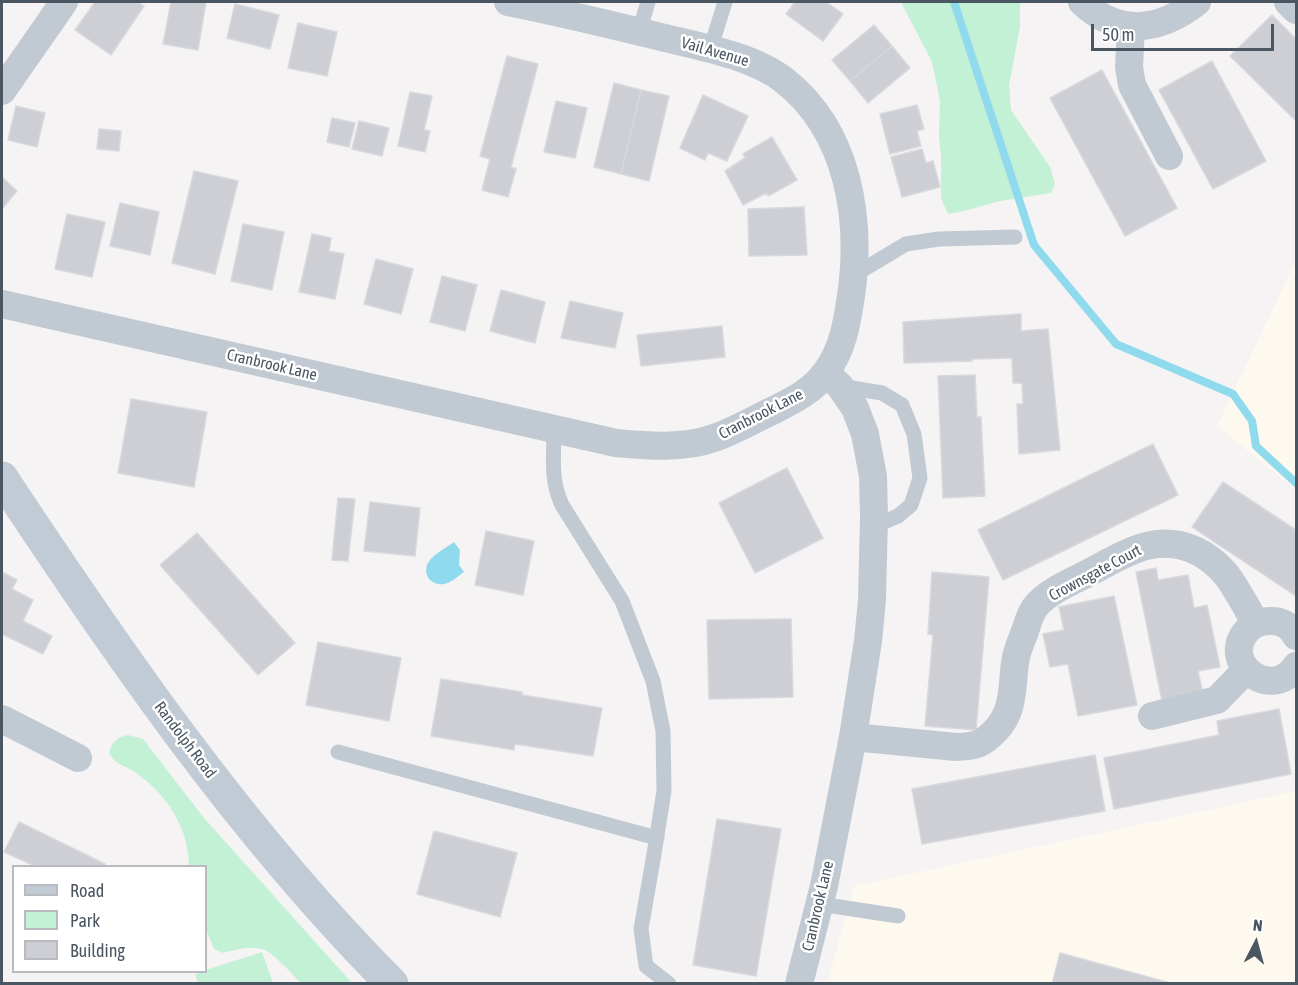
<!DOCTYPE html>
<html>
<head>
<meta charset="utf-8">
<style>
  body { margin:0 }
  #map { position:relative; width:1298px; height:985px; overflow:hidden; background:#f5f3f3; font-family:"Asap Condensed",sans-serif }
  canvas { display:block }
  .frame { position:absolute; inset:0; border:3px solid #4a5661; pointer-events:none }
  .legend { position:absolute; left:12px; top:865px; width:195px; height:108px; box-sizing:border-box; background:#fff; border:2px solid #b7bbc0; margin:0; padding:8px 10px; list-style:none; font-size:18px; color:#4a5661 }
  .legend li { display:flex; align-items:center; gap:12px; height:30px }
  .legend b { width:30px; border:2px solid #b7bbc0 }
  .north { position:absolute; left:1226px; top:913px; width:60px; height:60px; -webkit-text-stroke:4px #fff; paint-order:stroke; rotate:6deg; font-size:16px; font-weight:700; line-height:24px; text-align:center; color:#4a5661 }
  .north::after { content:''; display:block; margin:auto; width:21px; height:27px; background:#4a5661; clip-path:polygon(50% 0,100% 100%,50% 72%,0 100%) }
  .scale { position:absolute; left:1091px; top:24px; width:183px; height:27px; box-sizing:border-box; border:3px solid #4a5661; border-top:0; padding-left:8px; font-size:18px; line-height:21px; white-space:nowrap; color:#4a5661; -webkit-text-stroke:4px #fff; paint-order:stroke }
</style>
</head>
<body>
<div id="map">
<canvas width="1298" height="985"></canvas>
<div class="frame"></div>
<ul class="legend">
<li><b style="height:8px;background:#c1cbd6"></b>Road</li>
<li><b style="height:16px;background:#c3f1d5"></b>Park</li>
<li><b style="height:16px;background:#cdcfd5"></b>Building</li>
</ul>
<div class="north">N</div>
<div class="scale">50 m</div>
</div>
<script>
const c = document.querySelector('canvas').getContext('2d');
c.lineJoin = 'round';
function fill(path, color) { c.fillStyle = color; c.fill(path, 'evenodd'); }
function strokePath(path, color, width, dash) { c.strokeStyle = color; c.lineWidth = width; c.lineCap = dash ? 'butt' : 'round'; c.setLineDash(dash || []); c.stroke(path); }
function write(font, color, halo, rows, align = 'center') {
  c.font = font + ' "Asap Condensed",sans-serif'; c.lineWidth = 5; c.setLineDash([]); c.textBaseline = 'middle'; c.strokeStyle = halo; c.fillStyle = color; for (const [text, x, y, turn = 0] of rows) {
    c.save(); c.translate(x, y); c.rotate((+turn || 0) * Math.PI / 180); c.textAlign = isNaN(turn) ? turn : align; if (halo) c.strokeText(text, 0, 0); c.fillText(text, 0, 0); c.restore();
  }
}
fill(new Path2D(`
  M1296 261V490L1217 426Z
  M1296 791V983L827 984 854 886Z`), '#fdf9ef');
fill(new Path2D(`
  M901 2H1020V27L1009 85 1011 110 1050 167 1055 184 1051 193 1000 201 964 211 948 214 941 198V156L939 137 940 101 932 62Z
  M128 735 143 739 204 818 352 983H301C293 975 275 955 265 950 251 945 236 949 223 953L214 949 211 941 206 930V866H189C188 826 167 795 135 772 123 764 118 767 109 753 112 742 117 737 128 735Z
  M262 952 273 983H198L195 974 206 972V970Z`), '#c3f1d5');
fill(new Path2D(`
  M454 542 460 550 459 565 464 572C458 576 451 583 444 584 431 586 422 574 428 563 433 554 446 548 454 542Z`), '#90daee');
strokePath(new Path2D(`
  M954 2 1034 245 1116 344 1233 394 1252 421 1256 446 1296 483`), '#90daee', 8);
const building = new Path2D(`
  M95 2H138L144 6 111 55 75 30Z
  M171 2H206L198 50 163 44Z
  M795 2H826L843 14 823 41 786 14Z
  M235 4 279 15 270 49 227 38Z
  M1272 15 1296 39V121L1230 56Z
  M298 23 337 32 327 76 288 68Z
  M874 25 892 46 850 81 832 60Z
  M892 46 910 68 868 103 850 81Z
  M507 56 538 64 511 167 516 169 508 197 482 190 490 159 480 156Z
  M1212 61 1266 161 1213 189 1159 90Z
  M1102 70 1177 208 1125 236 1050 98Z
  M614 83 641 90 621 174 594 167Z
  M641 90 669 96 649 181 621 174Z
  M410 92 432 96 424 130 430 131 425 152 398 146Z
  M703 95 748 116 727 161 708 153 705 160 680 148Z
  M556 101 587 108 575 158 544 152Z
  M917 105 924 129 917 131 921 146 890 154 880 114Z
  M16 106 45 113 37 147 8 140Z
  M332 118 355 123 349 147 327 142Z
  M359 121 389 128 382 156 352 149Z
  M99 129 121 131 119 151 97 149Z
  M772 137 797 180 768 196 766 193 743 205 725 171 745 158 743 154Z
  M922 149 926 163 933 161 940 187 902 197 891 157Z
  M194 171 238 181 215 274 172 263Z
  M2 177 17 191 2 209Z
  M120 203 159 212 150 255 110 246Z
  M804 207 807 255 749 256 748 209Z
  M67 214 105 222 92 277 55 269Z
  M243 224 284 232 272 290 231 281Z
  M312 234 331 238 329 251 344 254 335 299 299 292Z
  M376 259 413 269 401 314 364 304Z
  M442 276 477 285 465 331 430 322Z
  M501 290 545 302 535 343 490 331Z
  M570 301 623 313 615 348 561 338Z
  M1021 314V331L1048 329 1060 450 1019 454 1017 404H1023L1022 383H1013L1012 358 972 359V361L904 363 903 322Z
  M722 326 725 357 641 366 637 335Z
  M975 375 977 417H981L985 496 943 498 938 376Z
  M131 399 207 412 194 487 118 473Z
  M1153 444 1178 495 1003 580 978 530Z
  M787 468 823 538 755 573 719 503Z
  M1223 482 1296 530V596L1192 527Z
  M338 498 355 499 348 561 332 560Z
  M370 502 420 508 415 556 364 551Z
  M486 531 534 541 523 595 475 585Z
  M197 533 295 643 258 675 160 565Z
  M1156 568 1158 580 1188 575 1194 608 1207 605 1220 667 1198 671 1203 694 1162 701 1136 572Z
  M2 572 17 580 12 589 33 600 23 621 52 636 43 654 2 634Z
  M932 572 989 577 976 730 925 726 933 635 928 634Z
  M1114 596 1137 705 1078 716 1068 664 1050 667 1043 634 1064 630 1059 607Z
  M791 619 793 697 709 699 707 620Z
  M318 642 401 658 389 721 306 705Z
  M441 679 522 692V695L602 708 593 756 515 744 514 750 431 736Z
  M1279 709 1291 774 1114 809 1104 758 1219 735 1217 721Z
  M1095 755 1105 811 922 844 912 789Z
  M717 819 781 829 756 976 693 965Z
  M19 822 105 864 104 866H35L4 852Z
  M434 831 517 853 500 917 417 894Z
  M1060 953 1174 984H1052Z`);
fill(building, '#cdcfd5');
strokePath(building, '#d7d9de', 1.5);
strokePath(new Path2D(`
  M639 32 648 2
  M710 50 725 2
  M854 275 906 244 939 239 1015 237
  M840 386 882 393 902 405 914 434 920 478 911 505 898 516 874 526
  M554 429C554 456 550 479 562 505L622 601 653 681 663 731 664 791 654 854 641 929 646 966 669 984
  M338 752 657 838
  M820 904 898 916`), '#c1cad2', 15);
strokePath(new Path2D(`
  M1082 2C1118 36 1159 32 1197 2
  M1288 2 1296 10
  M1131 26 1129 67 1132 85 1169 156
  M2 91 64 2
  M2 304 616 443C648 446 683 449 714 438 734 431 753 420 772 411 792 401 813 391 826 372 843 349 847 323 851 296 862 219 849 132 785 81 752 55 697 46 657 36 608 24 558 12 508 2
  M1296 636C1291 626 1281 620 1269 621 1260 621 1251 625 1245 633 1221 665 1273 702 1296 666
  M1152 716 1217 700 1246 670
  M2 719 78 758
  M853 737 956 747C976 746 982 745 996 730 1016 709 1011 683 1016 657 1018 648 1022 640 1025 631 1028 623 1030 613 1036 606 1049 590 1076 580 1094 570 1126 553 1155 534 1192 549 1205 554 1219 565 1228 577 1238 591 1247 608 1256 624
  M799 984 824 886 853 737 868 641 872 600 874 517 873 476 865 434 855 408 840 386 826 373`), '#c1cad2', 28);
strokePath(new Path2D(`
  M2 478C119 655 241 832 392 984`), '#c1cbd6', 33);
write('16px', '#4a5661', '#fff', [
  ["Vail Avenue",715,52,16],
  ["Cranbrook Lane",272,365,13],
  ["Cranbrook Lane",761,414,-27],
  ["Crownsgate Court",1095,573,-28],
  ["Randolph Road",185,740,53],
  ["Cranbrook Lane",818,906,-77]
]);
</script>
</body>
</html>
